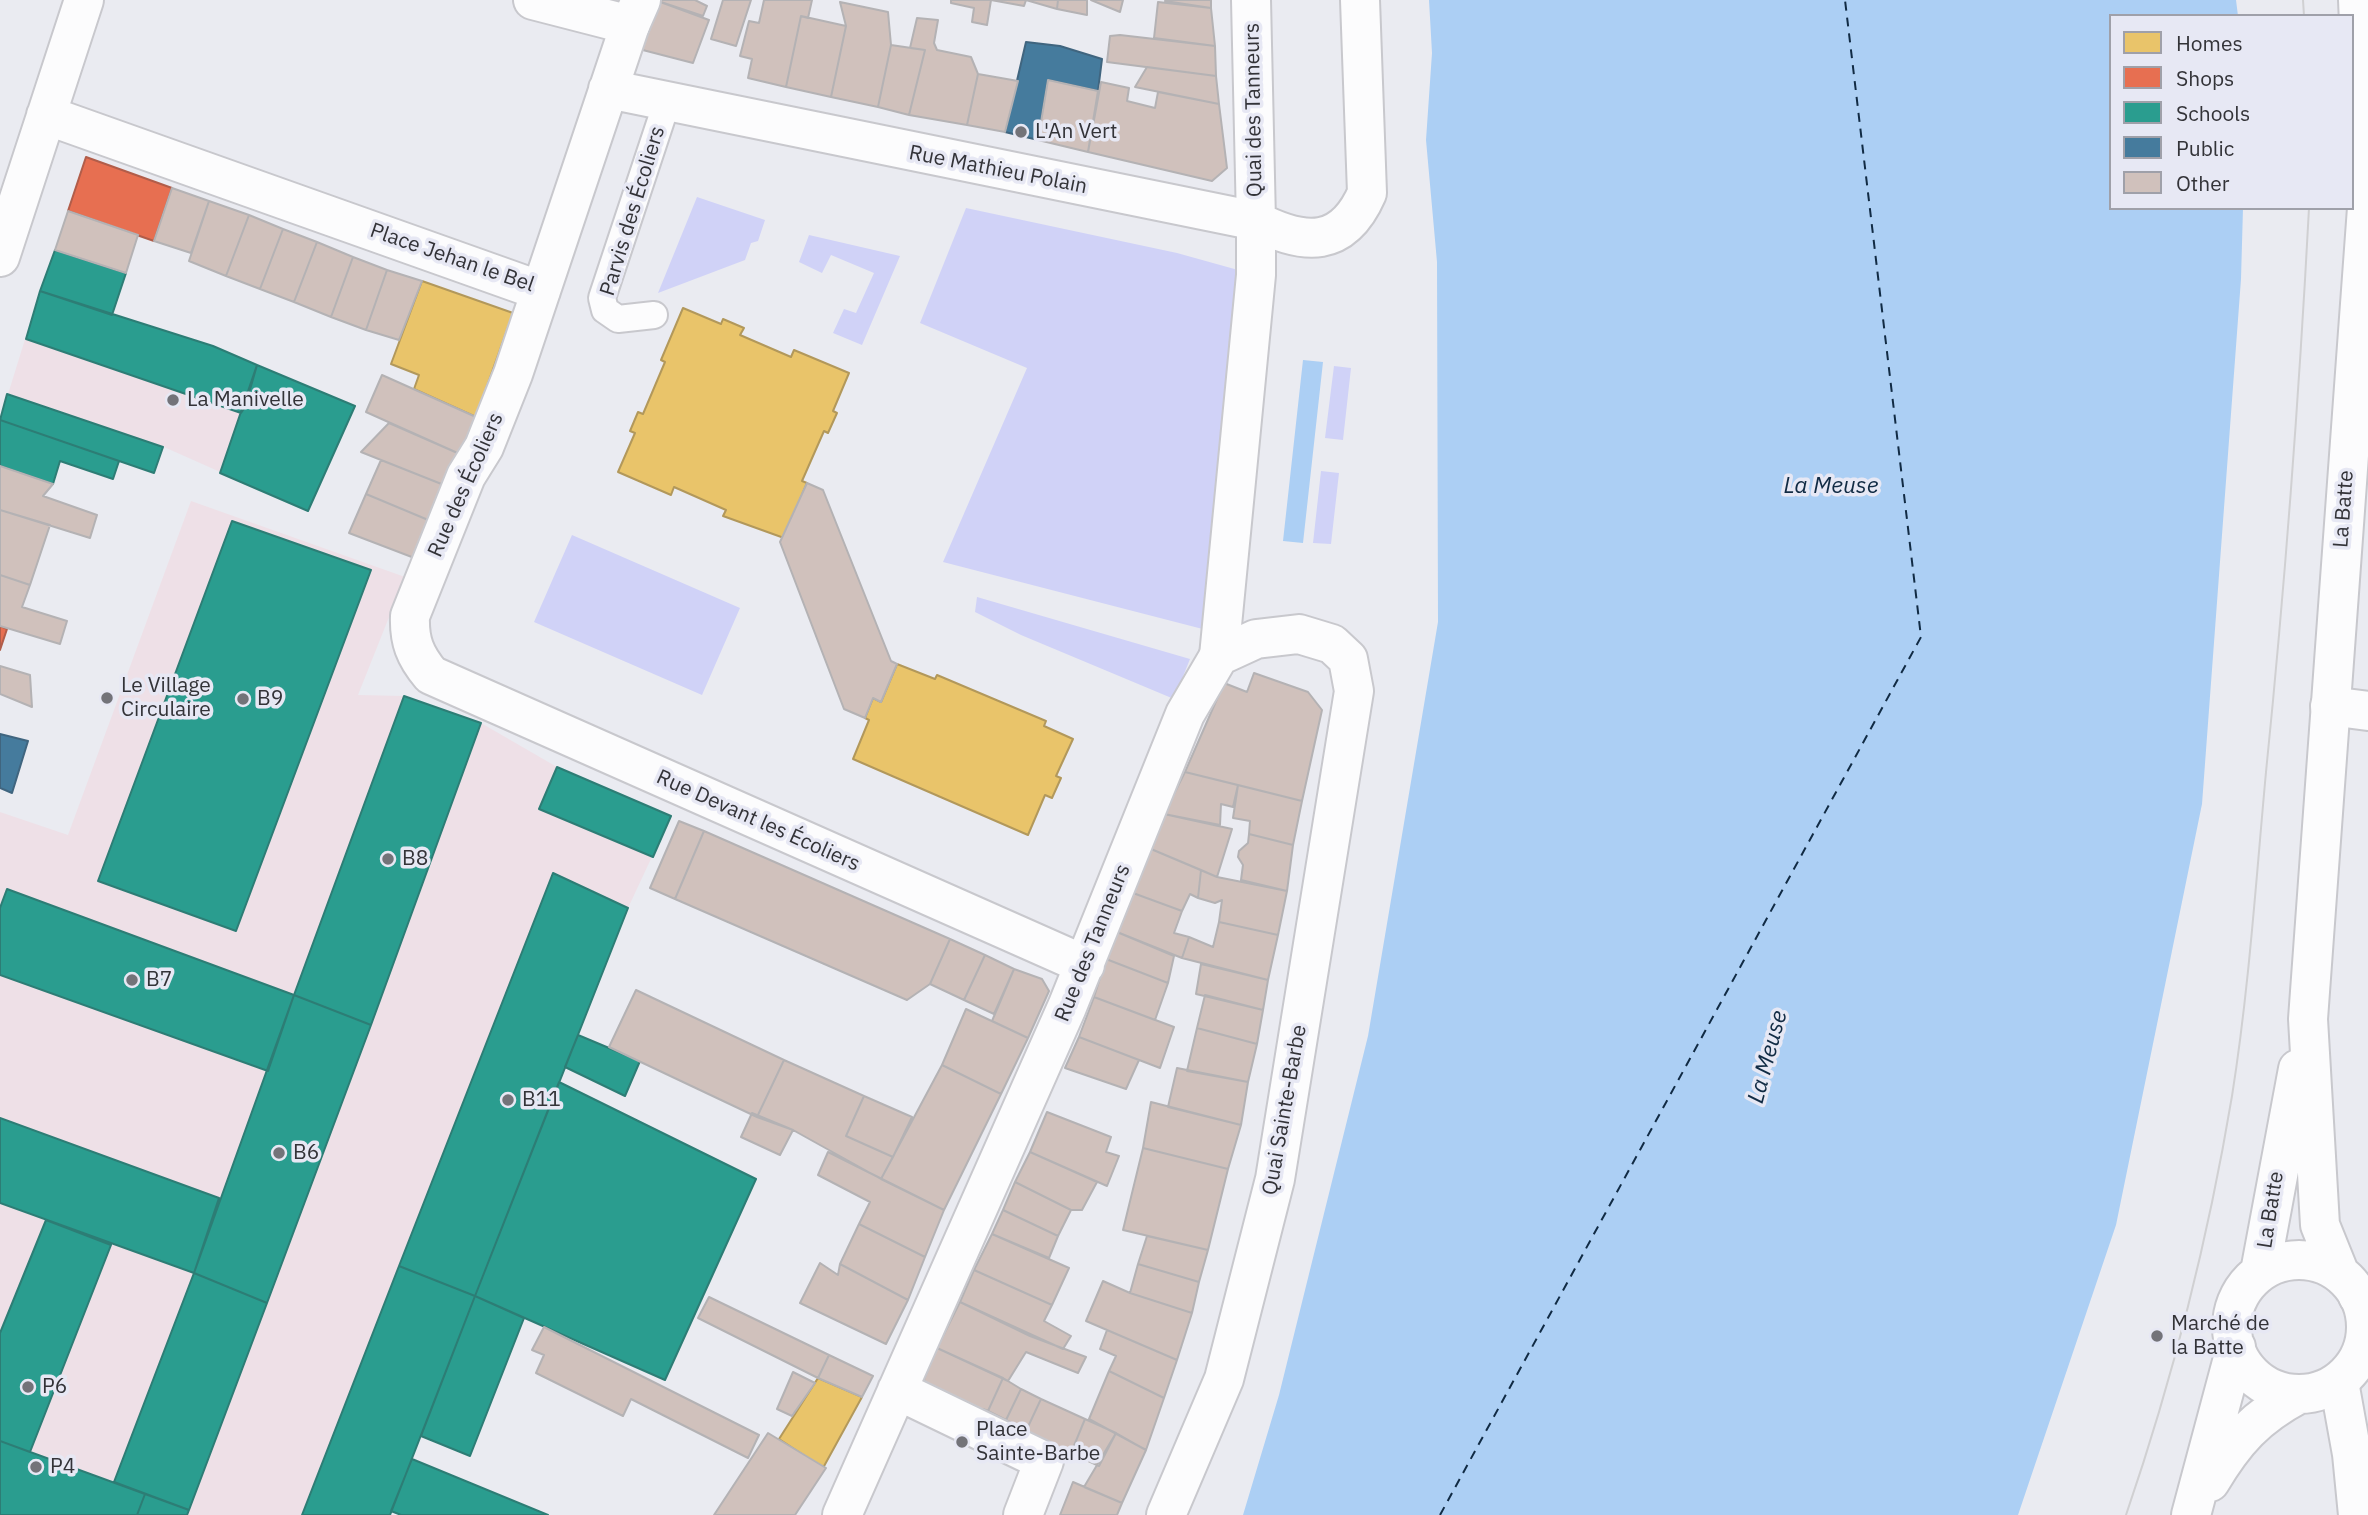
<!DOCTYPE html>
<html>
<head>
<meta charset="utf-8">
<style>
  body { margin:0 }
  #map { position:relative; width:2368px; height:1515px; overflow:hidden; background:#eaebf1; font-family:"IBM Plex Sans",sans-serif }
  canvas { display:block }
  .legend { position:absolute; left:2109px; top:14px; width:245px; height:196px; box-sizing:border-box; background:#e7e8f4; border:2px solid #9fa0a9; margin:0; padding:9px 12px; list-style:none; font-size:21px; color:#333338 }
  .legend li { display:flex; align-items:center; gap:14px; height:35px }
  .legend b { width:35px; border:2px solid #9fa0a9 }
</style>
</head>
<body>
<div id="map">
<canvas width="2368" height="1515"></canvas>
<ul class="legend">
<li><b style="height:19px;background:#e9c46a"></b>Homes</li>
<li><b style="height:19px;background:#e76f51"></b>Shops</li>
<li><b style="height:19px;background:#2a9d8f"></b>Schools</li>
<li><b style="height:19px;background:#457b9d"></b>Public</li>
<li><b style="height:19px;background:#d0c1bc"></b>Other</li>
</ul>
</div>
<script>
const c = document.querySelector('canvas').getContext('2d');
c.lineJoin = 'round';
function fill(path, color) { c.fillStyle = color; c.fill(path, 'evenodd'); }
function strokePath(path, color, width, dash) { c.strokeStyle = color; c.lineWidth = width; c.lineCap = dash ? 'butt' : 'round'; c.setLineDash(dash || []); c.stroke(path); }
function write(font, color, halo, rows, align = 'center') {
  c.font = font + ' "IBM Plex Sans",sans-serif'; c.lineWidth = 7; c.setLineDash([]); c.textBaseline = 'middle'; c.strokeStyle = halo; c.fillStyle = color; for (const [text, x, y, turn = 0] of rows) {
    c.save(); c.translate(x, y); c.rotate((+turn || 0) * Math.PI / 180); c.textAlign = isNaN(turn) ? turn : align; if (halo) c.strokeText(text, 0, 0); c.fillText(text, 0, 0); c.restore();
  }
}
fill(new Path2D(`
  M40 291 213 346 355 406 308 511 164 447 154 473 0 420Z
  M191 501 405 577 358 695 404 696 481 723 557 767 671 816 628 908 390 1515H0V812L68 835Z`), '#eee0e7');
fill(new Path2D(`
  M697 197 765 220 758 241 751 243 745 260 658 293Z
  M966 208 1177 253 1256 275 1222 634 943 562 1027 368 920 323Z
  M809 235 900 256 862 345 833 333 844 309 856 313 874 273 831 255 822 273 799 262Z
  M1334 366 1351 368 1343 440 1325 438Z
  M1321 471 1339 473 1331 544 1313 543Z
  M572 535 740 608 702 695 534 622Z
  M977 597 1190 659 1174 699 1021 635 975 612Z`), '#d0d2f7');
fill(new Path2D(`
  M1429 0H2236L2238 16H2111V208H2243L2241 279 2202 804 2116 1225 2018 1515H1243L1279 1395 1368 1036 1438 622 1437 262 1426 140 1432 53Z
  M1303 360 1323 362 1303 543 1283 541Z`), '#accff4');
const homes = new Path2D(`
  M422 281 513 313 476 417 414 389 419 375 391 364Z
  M683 308 721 324 723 319 744 328 740 335 791 357 794 350 849 373 833 411 837 413 828 433 824 431 802 481 807 483 784 538 723 516 726 510 674 487 671 495 618 472 635 433 630 431 638 412 643 414 665 362 661 360Z
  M897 664 935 679 937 675 1046 721 1044 726 1073 739 1056 776 1061 778 1052 798 1045 795 1028 835 853 759 869 720 865 718 873 698 881 702Z
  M818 1378 862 1397 823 1468 779 1439Z`);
fill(homes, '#e9c46a');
strokePath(homes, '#b2985b', 2);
const shops = new Path2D(`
  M86 157 172 188 154 241 68 211Z
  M0 626 7 629 0 650Z`);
fill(shops, '#e76f51');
strokePath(shops, '#b15d4a', 2);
const schools = new Path2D(`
  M55 250 126 273 112 315 40 291Z
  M40 291 213 346 257 365 245 407 241 413 26 339Z
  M257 365 355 406 308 511 220 473Z
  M7 394 163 447 154 473 0 420Z
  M0 420 119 461 113 479 60 461 53 484 0 466Z
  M232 521 371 570 236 931 98 881Z
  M404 696 481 723 371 1025 294 995Z
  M557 767 671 816 653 857 539 809Z
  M553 873 628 908 475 1296 399 1266Z
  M7 889 294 995 268 1071 0 975V908Z
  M294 995 371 1025 267 1303 194 1273Z
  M578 1035 640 1061 625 1096 565 1067Z
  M559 1082 756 1179 665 1380 475 1296Z
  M0 1118 219 1198 194 1273 0 1203Z
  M46 1220 111 1245 30 1452 0 1441V1333Z
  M399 1266 475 1296 390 1515H302Z
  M194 1273 267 1303 189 1510 114 1482Z
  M475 1296 524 1318 470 1456 421 1436Z
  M0 1441 145 1494 137 1515H0Z
  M412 1459 548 1515H401L391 1511Z
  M145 1494 189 1510 187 1515H137Z`);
fill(schools, '#2a9d8f');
strokePath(schools, '#2d7d75', 2);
const public = new Path2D(`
  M1026 42 1060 46 1102 59 1098 91 1048 80 1038 140 1005 132Z
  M0 734 28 741 12 793 0 788Z`);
fill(public, '#457b9d');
strokePath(public, '#40657f', 2);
strokePath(new Path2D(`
  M1440 1515 1921 637 1845 0`), '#112b44', 2, [9, 7]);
const building = new Path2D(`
  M655 0H695L707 6 703 16Z
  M655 0 709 20 693 63 635 48Z
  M723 0H751L736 46 711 39Z
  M764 0H812L808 18 801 16 786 87 748 78 752 59 740 56 749 21 759 23Z
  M951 0H991L987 25 972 22 974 8 951 3Z
  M991 0H1026L1024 6Z
  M1026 0H1058L1057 9Z
  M1058 0H1087V15L1057 9Z
  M1091 0H1123L1120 12Z
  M1166 0H1211V8L1165 1Z
  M840 2 888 12 891 45 878 107 831 97 846 26Z
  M1158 2 1211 8 1215 46 1154 38Z
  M801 16 846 26 831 97 786 87Z
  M917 18 938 20 934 43 937 50 971 57 978 74 967 125 909 115 925 50 910 48Z
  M1120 35 1215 46 1216 76 1107 62 1110 36Z
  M891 45 925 50 909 115 878 107Z
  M1147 67 1216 76 1219 104 1135 87Z
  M978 74 1018 81 1005 132 967 125Z
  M1048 80 1098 91 1088 152 1038 140Z
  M1101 82 1129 88 1127 101 1155 108 1158 92 1219 104 1227 168 1212 181 1088 152Z
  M172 188 209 201 191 253 154 241Z
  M209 201 249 215 226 276 189 261Z
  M68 211 138 235 126 273 55 250Z
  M249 215 283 229 260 289 226 276Z
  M283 229 317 242 294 302 260 289Z
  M317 242 353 257 331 317 294 302Z
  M353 257 387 270 366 330 331 317Z
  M387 270 422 281 399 340 366 330Z
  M382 375 476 417 462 455 366 412Z
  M389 423 462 455 449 487 361 452Z
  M381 460 449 487 433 522 366 494Z
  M0 466 53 484 43 496 97 515 90 538 0 510Z
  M807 483 823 490 891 661 897 664 881 702 873 698 865 718 844 709 780 542Z
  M366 494 433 522 417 559 349 533Z
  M0 510 50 525 30 585 0 575Z
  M0 575 30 585 22 607 67 621 60 644 0 626Z
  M0 666 30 675 32 707 0 694Z
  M1254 673 1308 692 1322 710 1302 801 1185 772 1224 683 1247 692Z
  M1185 772 1238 785 1233 807 1221 804 1220 825 1164 814Z
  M1238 785 1302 801 1293 845 1249 834 1250 821 1233 818Z
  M1164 814 1232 829 1217 877 1151 849Z
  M679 821 704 831 675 899 650 888Z
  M704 831 950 939 930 984 907 1000 675 899Z
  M1249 834 1293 845 1287 891 1241 880 1243 865 1238 857 1239 851 1248 843Z
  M1151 849 1201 870 1198 898 1190 894 1182 911 1133 893Z
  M1201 870 1217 877 1287 891 1278 935 1219 922 1222 900 1215 903 1198 898Z
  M1133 893 1182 911 1174 933 1189 937 1182 958 1117 932Z
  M1219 922 1278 935 1268 980 1182 958 1189 937 1213 947Z
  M1117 932 1174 956 1168 983 1106 959Z
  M950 939 985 955 964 1000 930 984Z
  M985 955 1014 969 994 1014 964 1000Z
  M1106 959 1168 983 1155 1020 1094 997Z
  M1201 964 1268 980 1263 1010 1196 994Z
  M1014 969 1042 979 1049 991 1028 1038 992 1021Z
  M636 990 784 1060 757 1117 609 1047Z
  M1205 995 1263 1010 1257 1044 1197 1028Z
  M1094 997 1174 1027 1160 1068 1079 1037Z
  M966 1009 1028 1038 1001 1094 942 1065Z
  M1197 1028 1257 1044 1248 1082 1187 1071Z
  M1079 1037 1139 1060 1126 1089 1065 1068Z
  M784 1060 864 1096 846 1136 893 1157 881 1179 793 1130 757 1117Z
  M942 1065 1001 1094 944 1210 881 1179Z
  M1177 1068 1248 1082 1241 1125 1168 1107Z
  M864 1096 912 1117 893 1157 846 1136Z
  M1151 1102 1241 1125 1228 1169 1143 1148Z
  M1047 1112 1111 1137 1106 1152 1119 1156 1107 1186 1030 1152Z
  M752 1113 793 1130 780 1155 741 1137Z
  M1143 1148 1228 1169 1208 1250 1123 1230Z
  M828 1152 944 1210 925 1257 859 1224 870 1202 818 1175Z
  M1030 1152 1097 1182 1082 1210H1071L1015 1182Z
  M1015 1182 1071 1210 1058 1236 1003 1210Z
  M1003 1210 1058 1236 1049 1258 992 1234Z
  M859 1224 925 1257 908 1300 840 1264Z
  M992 1234 1069 1268 1052 1305 974 1270Z
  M1147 1236 1208 1250 1199 1282 1138 1264Z
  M820 1263 838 1275 840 1264 908 1300 886 1344 800 1303Z
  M1138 1264 1199 1282 1192 1313 1130 1293Z
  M974 1270 1052 1305 1044 1321 1071 1336 1063 1349 960 1302Z
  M1103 1281 1130 1293 1192 1313 1177 1360 1086 1321Z
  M709 1297 829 1355 818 1378 698 1318Z
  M960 1302 1030 1336 1086 1357 1078 1373 1026 1352 1008 1381 937 1348Z
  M544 1327 759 1435 748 1458 631 1399 623 1416 536 1373 544 1355 532 1350Z
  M1107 1330 1177 1360 1164 1398 1109 1371 1116 1356 1100 1349Z
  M937 1348 1003 1378 988 1411 983 1409 973 1414 928 1391 924 1379Z
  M829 1355 873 1376 862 1397 818 1378Z
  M1109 1371 1164 1398 1146 1450 1089 1419Z
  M793 1372 815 1383 792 1416 777 1409Z
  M1003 1378 1021 1389 1006 1420 988 1411Z
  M1021 1389 1041 1399 1026 1431 1006 1420Z
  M1041 1399 1085 1419 1071 1453 1026 1431Z
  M1085 1419 1116 1433 1099 1466 1071 1453Z
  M768 1433 826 1468 795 1515H714Z
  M1116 1433 1146 1450 1122 1503 1084 1487Z
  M1073 1482 1122 1503 1117 1515H1060Z`);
fill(building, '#d0c1bc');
strokePath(building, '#b4b2b4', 2);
const service = new Path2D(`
  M654 315 618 319 605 310 602 298 667 102`);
const pedestrian = new Path2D(`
  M630 25 641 0
  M1219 656 1256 275V221
  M2330 706 2368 711
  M2358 1296 2368 1298`);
const minor = new Path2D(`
  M533 0 630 25 513 374 484 447 466 476 410 616C409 641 415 656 431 675L1085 965
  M1251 0 1256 221
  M608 89 1256 221C1305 246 1343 248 1367 193L1360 0
  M46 115 541 291
  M0 257 84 0
  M2339 1382 2352 1454 2358 1515
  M897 1390 1044 1461 1023 1515
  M842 1515 1067 1007 1185 714 1219 656 1256 639 1299 634 1332 644 1348 659 1354 691 1275 1179 1224 1379 1166 1515`);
const secondary = new Path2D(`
  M2232 1327a67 67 0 1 1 134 0a67 67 0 1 1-134 0Z
  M2260 1272 2298 1069
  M2339 1272 2320 1225 2308 1019 2367 208 2358 0
  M2210 1482C2235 1440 2256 1417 2299 1394
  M2191 1515 2236 1347`);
strokePath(service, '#c8c8cd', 30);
strokePath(pedestrian, '#c8c8cd', 42);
strokePath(minor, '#c8c8cd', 42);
strokePath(secondary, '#c8c8cd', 42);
strokePath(service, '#fcfcfd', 26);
strokePath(pedestrian, '#fcfcfd', 38);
strokePath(minor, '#fcfcfd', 38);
strokePath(secondary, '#fcfcfd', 38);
strokePath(new Path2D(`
  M2303 0 2304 16
  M2126 1515C2173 1378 2208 1240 2232 1096 2249 989 2256 880 2266 772 2285 585 2299 397 2309 208`), '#d0d0d2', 2);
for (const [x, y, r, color] of [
  [1021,132,7,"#737379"],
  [173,400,7,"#737379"],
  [107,698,7,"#737379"],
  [243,699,7,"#737379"],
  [388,859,7,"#737379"],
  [132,980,7,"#737379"],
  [508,1100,7,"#737379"],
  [279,1153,7,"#737379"],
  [2157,1336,7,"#737379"],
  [28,1387,7,"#737379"],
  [962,1442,7,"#737379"],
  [36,1467,7,"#737379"]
]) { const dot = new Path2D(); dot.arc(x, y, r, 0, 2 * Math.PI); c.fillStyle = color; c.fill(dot); strokePath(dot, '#e7e8f4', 2.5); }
write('21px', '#333338', '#e7e8f4', [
  ["Quai des Tanneurs",1254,110,-91],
  ["Rue Mathieu Polain",998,170,11],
  ["Parvis des Écoliers",633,211,-73],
  ["Place Jehan le Bel",452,258,19],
  ["Rue des Écoliers",466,485,-66],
  ["La Batte",2344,509,-86],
  ["Rue Devant les Écoliers",758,821,24],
  ["Rue des Tanneurs",1093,943,-68],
  ["Quai Sainte-Barbe",1285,1110,-80],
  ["La Batte",2271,1210,-81]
]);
write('21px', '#333338', '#e7e8f4', [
  ["L'An Vert",1035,132],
  ["La Manivelle",187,400],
  ["Le Village",121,686],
  ["Circulaire",121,710],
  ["B9",257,699],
  ["B8",402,859],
  ["B7",146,980],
  ["B11",522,1100],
  ["B6",293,1153],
  ["Marché de",2171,1324],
  ["la Batte",2171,1348],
  ["P6",42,1387],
  ["Place",976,1430],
  ["Sainte-Barbe",976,1454],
  ["P4",50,1467]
], 'left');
write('italic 23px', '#112b44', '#e7e8f4', [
  ["La Meuse",1831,486],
  ["La Meuse",1768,1057,-75]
]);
</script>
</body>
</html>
